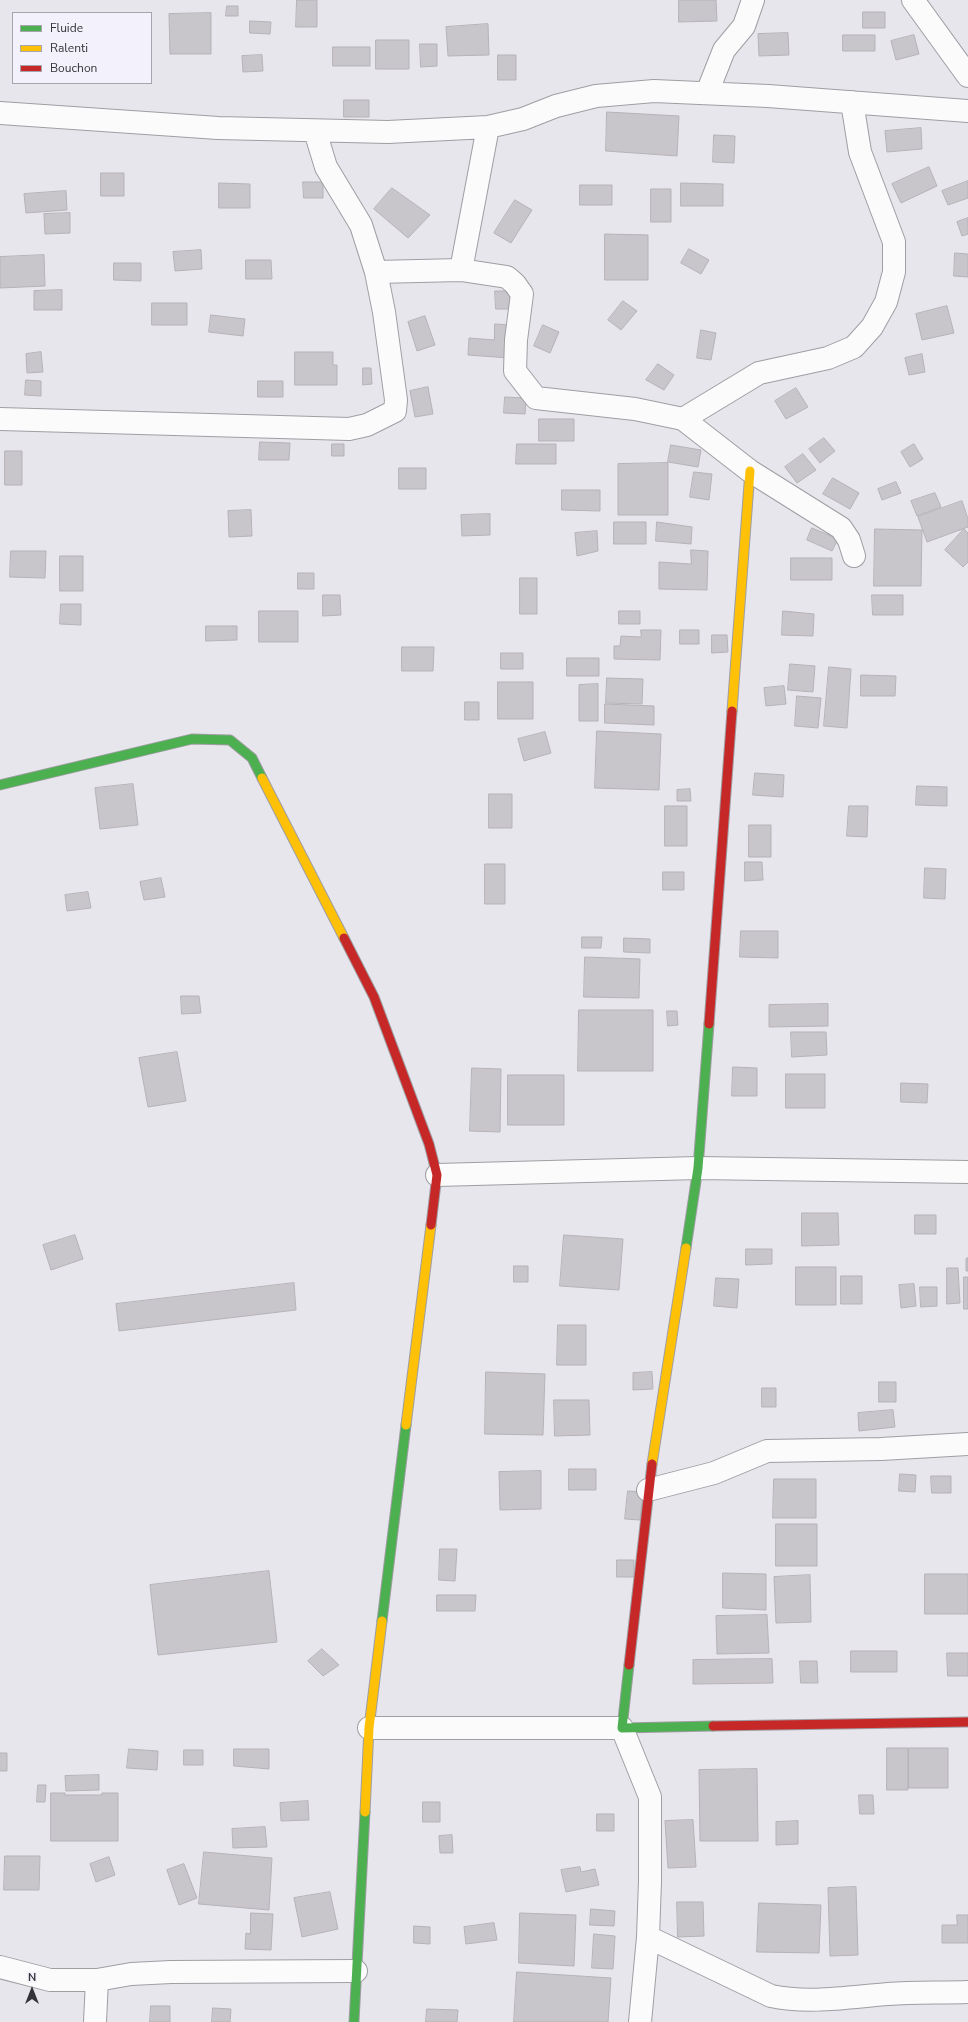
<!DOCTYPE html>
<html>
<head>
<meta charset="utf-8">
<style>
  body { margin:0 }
  #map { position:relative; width:968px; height:2022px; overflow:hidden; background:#e7e6ec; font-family:"Nunito Sans",sans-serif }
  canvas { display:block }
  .legend { position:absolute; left:12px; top:12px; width:140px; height:72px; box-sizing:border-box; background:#f2f1fc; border:1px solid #a6a5ae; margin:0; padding:5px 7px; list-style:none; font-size:12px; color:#343438 }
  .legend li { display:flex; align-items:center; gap:8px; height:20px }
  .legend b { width:20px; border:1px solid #a6a5ae }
  .north { position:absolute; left:12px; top:1970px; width:40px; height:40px; -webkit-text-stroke:3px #f2f1fc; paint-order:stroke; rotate:0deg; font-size:11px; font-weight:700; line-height:16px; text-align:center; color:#343438 }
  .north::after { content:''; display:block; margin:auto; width:14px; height:18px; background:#343438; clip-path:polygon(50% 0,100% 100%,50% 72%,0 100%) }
</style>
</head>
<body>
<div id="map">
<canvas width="968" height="2022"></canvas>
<ul class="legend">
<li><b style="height:5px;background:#4caf50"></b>Fluide</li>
<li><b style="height:5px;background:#ffc107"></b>Ralenti</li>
<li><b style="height:5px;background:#c62828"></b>Bouchon</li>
</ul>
<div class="north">N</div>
</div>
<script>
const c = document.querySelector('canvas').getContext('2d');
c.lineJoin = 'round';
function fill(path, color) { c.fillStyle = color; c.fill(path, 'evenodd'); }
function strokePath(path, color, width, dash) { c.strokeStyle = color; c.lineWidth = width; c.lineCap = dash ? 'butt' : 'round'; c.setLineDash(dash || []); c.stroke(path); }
const building = new Path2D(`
  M297 0H317V27H296Z
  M679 0H716L717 21 679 22Z
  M227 6H238V16H226Z
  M863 12H885V28H863Z
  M211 13V54H170L169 14Z
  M250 21 271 22 270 34 250 33Z
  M488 24 489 55 448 56 446 27Z
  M788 33 789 55 759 56 758 34Z
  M843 35H875V51H843Z
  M914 35 919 54 896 60 891 41Z
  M376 40H409V69H376Z
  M420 44H437V66L421 67Z
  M333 47H370V66H333Z
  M262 55 263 71 243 72 242 56Z
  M498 55H516V80H498Z
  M344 100H369V117H344Z
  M607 112 679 116 677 156 606 151Z
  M921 128 922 149 887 152 885 131Z
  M714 135 735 136 734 163 713 162Z
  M929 167 937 186 901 203 892 184Z
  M101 173H124V196H101Z
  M968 181V198L948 205 942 191Z
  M303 182H323V198H304Z
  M219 183 250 184V208H219Z
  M681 183 723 184V206H681Z
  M580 185H612V205H580Z
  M392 188 430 215 408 238 374 209Z
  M651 189H671V222H651Z
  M66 191 67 210 26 213 24 194Z
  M515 200 532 210 511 243 494 233Z
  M70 213V233L45 234 44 214Z
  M968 218V234L962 236 957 222Z
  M605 234 648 235V280H605Z
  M689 249 709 260 701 274 681 263Z
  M201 250 202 269 175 271 173 252Z
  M955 253 968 254V277L954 276Z
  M44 255 45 286 0 288V257Z
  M246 260H271L272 279H246Z
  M114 263H141V281L114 280Z
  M62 290V310H34V291Z
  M495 291H512V309H496Z
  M623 301 637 311 621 330 608 320Z
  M152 303H187V325H152Z
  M947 306 954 333 922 340 916 314Z
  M211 315 245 319 243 336 209 332Z
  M425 316 435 345 417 351 408 322Z
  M495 324 511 325 509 358 468 355 469 338 494 340Z
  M543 325 559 332 550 353 534 346Z
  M701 330 716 333 711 360 697 358Z
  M41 352 43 372 27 373 26 354Z
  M295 352H333V365H337V385H295Z
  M922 354 925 372 909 375 905 358Z
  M658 364 674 375 664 390 646 380Z
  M363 368H371L372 384 363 385Z
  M26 380 41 381V396L25 395Z
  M258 381H283V397H258Z
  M428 387 433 414 415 417 410 391Z
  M796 388 808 407 786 419 775 401Z
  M505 397 526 398 525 414 504 413Z
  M539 419H574V441H539Z
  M824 438 835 451 820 463 809 449Z
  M260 442 290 443 289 460H259Z
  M332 444H344V456H332Z
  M517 444H556V464H516Z
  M914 444 923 459 910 467 901 452Z
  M671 445 701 450 698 467 668 462Z
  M5 451H22V485H5Z
  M803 454 816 470 797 483 785 467Z
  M668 463V515H618V464Z
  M399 468H426V489H399Z
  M694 472 712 474 709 500 690 497Z
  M833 478 859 493 850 509 823 494Z
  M896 482 901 493 882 500 878 489Z
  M562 490H600V511L562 510Z
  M935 493 941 507 917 516 911 501Z
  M962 501 968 519V527L927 542 918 517Z
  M251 510 252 536 229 537 228 511Z
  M490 514V535L462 536 461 515Z
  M614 522H646V544H614Z
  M657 522 692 527 691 544 656 541Z
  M812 528 838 539 832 551 807 540Z
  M875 529 922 530 921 586H874Z
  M964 529 968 533V562L963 567 945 550Z
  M597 531 598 551 577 556 575 533Z
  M691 550 708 551 707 590 659 589V562L691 564Z
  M11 551H46L45 578 10 577Z
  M60 556H83V591H60Z
  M791 558H832V580H791Z
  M298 573H314V589H298Z
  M520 578H537V614H520Z
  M323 595H340L341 615 323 616Z
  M872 595H903V615H873Z
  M61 604H81V625L60 624Z
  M259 611H298V642H259Z
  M619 611H640V624H619Z
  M783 611 814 614 813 636 782 635Z
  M206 626H237V640L206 641Z
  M641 630H661L660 660 614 659V646H620L621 636 641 637Z
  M680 630H699V644H680Z
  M712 635H727L728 652 712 653Z
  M402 647H434L433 671H402Z
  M501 653H523V669H501Z
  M567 658H599V676H567Z
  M790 664 815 666 813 692 788 690Z
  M829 667 851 669 847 728 824 726Z
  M861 675 896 676 895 696H861Z
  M607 678 643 679 642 704 606 703Z
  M498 682H533V719H498Z
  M598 684V721H579V685Z
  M784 686 786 704 766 706 764 688Z
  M797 696 821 698 818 728 795 726Z
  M465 702H479V720H465Z
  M605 704 654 706V725L605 723Z
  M597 731 661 734 659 790 595 788Z
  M545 732 551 753 524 761 518 739Z
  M755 773 784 775 783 797 753 795Z
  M133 784 138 825 100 829 95 788Z
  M917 786 947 787V806L916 805Z
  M690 789 691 801H677V790Z
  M489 794H512V828H489Z
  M665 806H687V846H665Z
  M849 806H868L867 837 847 836Z
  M749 825H771V857H749Z
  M745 862H762L763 880 745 881Z
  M485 864H505V904H485Z
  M925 868 946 869 945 899 924 898Z
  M663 872H684V890H663Z
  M161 878 165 897 144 900 140 882Z
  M88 892 91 908 67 911 65 895Z
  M741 931H778V958L740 957Z
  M582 937H602L601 948H582Z
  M624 938 650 939V953L624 952Z
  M585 957 640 959 639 998 584 997Z
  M181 996H199L201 1013 182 1014Z
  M828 1004V1026L769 1027V1005Z
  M579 1010H653V1071H578Z
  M667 1011H677L678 1025 668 1026Z
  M791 1032H826L827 1055 792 1057Z
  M177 1052 186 1101 148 1107 139 1058Z
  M733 1067 757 1068V1096H732Z
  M472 1068 501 1069 500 1132 470 1131Z
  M786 1074H825V1108H786Z
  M508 1075H564V1125H508Z
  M901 1083 928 1084 927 1103 901 1102Z
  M802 1213H838L839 1245 802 1246Z
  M915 1215H936V1234H915Z
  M75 1235 83 1259 51 1270 43 1245Z
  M564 1235 623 1239 619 1290 560 1286Z
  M746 1249H772V1264L746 1265Z
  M968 1258V1271H966V1259Z
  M514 1266H528V1282H514Z
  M796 1267H836V1305H796Z
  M947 1268H958L960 1303 947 1304Z
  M841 1276H862V1304H841Z
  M964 1277H968V1309H964Z
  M716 1278 739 1279 737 1308 714 1306Z
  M294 1283 296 1310 119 1331 116 1304Z
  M914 1284 916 1306 901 1308 899 1285Z
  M920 1287H937V1306L921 1307Z
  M558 1325H586V1365H557Z
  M486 1372 545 1374 543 1435 485 1434Z
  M652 1372 653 1389 633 1390V1373Z
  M879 1382H896V1402H879Z
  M762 1388H776V1407H762Z
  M554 1400H589L590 1435 555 1436Z
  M893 1410 895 1427 859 1431 858 1413Z
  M569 1469H596V1490H569Z
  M541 1471V1509L500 1510 499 1472Z
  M900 1474 916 1475 915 1492 899 1491Z
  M931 1476H951V1493H932Z
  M774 1479H816V1518H773Z
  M628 1491 643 1492 640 1520 625 1519Z
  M776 1524H817V1566H776Z
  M440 1549H457L455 1581 439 1580Z
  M617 1560H634V1577H617Z
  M269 1571 277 1642 158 1655 150 1585Z
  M723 1573 766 1574V1610L723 1608Z
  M925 1574H968V1614H925Z
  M810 1575 811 1622 776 1623 774 1577Z
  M437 1595H476L475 1611H437Z
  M767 1615 769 1653 717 1654 716 1616Z
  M322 1649 339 1665 323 1676 308 1661Z
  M851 1651H897V1672H851Z
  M947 1653H968V1676H948Z
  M772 1659 773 1683 693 1684V1660Z
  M800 1661H817L818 1683H801Z
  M887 1748H908V1790H887Z
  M909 1748H948V1788H909Z
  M129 1749 158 1751 157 1770 127 1768Z
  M234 1749H269V1769L234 1766Z
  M184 1750H203V1765H184Z
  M0 1753H7V1771H0Z
  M757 1769 758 1841H700L699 1770Z
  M99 1775V1790L66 1791 65 1776Z
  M38 1785H46L45 1802H37Z
  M51 1793H65V1795H102V1793H118V1841H51Z
  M859 1795H873L874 1814H860Z
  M308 1801 309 1820 281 1821 280 1803Z
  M423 1802H440V1822H423Z
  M597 1814H614V1831H597Z
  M693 1820 696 1867 668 1868 665 1821Z
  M798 1821V1844L776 1845V1822Z
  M265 1827 267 1847 233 1848 232 1829Z
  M452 1835 453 1853H440L439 1836Z
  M204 1852 272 1858 269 1910 199 1904Z
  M5 1856H40L39 1890H4Z
  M109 1857 115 1875 96 1882 90 1864Z
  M184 1864 197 1898 179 1905 167 1870Z
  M580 1867 581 1872 595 1869 599 1885 566 1892 561 1870Z
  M856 1887 858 1955 830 1956 828 1888Z
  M330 1892 338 1929 302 1937 294 1898Z
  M677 1902H703L704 1936 678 1937Z
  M759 1903 821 1905 819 1953 757 1952Z
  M591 1909 615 1911 614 1926 590 1925Z
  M251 1913 273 1914 271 1950 245 1949 246 1933 250 1934Z
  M520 1913 576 1915 574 1966 519 1963Z
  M957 1915H968V1943H942V1925H957Z
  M494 1923 497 1940 466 1944 464 1927Z
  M414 1926 430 1927V1944L414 1943Z
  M594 1934 615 1936 613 1969 592 1968Z
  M517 1972 611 1978 608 2022H514Z
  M151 2006H170V2022H150Z
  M213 2008 231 2009 230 2022H212Z
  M427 2009 458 2010 457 2022H426Z`);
fill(building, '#c8c6ca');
strokePath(building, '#b5b3b7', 1);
const street = new Path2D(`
  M913 0 968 76
  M707 93 724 50 744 26 753 0
  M0 113 218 128 388 132 488 127 523 119 556 106 596 96 654 91 768 96 968 111
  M315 131 326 167 361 225 376 272 461 270 507 277 515 284 522 294 516 340 515 371 536 398 635 409 683 419 750 471 841 528 849 540 854 556
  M461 270 488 127
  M0 419 349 429 367 425 395 411 396 400 384 312 376 272
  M683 419 759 373 828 358 854 347 872 327 886 302 894 272V242L860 152 852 102
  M437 1175 698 1168 968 1172
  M648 1490 714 1473 767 1451 881 1449 968 1444
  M369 1728H622L650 1797V1881L648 1937 640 2022
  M648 1937 771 1996C809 2004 849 1997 888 1994 914 1992 941 1993 968 1992
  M0 1967 50 1980H97L131 1974 171 1972 356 1971
  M95 2022 97 1980`);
const fast = new Path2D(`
  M0 785 192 739 230 740 252 758 262 778
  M686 1248 698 1168 709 1024
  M382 1621 406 1425
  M629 1665 622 1728 713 1726
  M354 2022 365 1812`);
const slow = new Path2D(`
  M732 711 750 471
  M262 778 344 938
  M406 1425 431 1225
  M652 1464 686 1248
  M365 1812 369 1728 382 1621`);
const jam = new Path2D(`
  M344 938 374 997 429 1144 437 1175 431 1225
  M709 1024 732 711
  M629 1665 652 1464
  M713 1726 968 1722`);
strokePath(street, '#9f9ea3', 24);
strokePath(fast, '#9f9ea3', 11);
strokePath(slow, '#9f9ea3', 11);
strokePath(jam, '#9f9ea3', 11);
strokePath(street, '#fbfbfc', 22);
strokePath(fast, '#4caf50', 9);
strokePath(slow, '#ffc107', 9);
strokePath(jam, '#c62828', 9);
</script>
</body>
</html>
